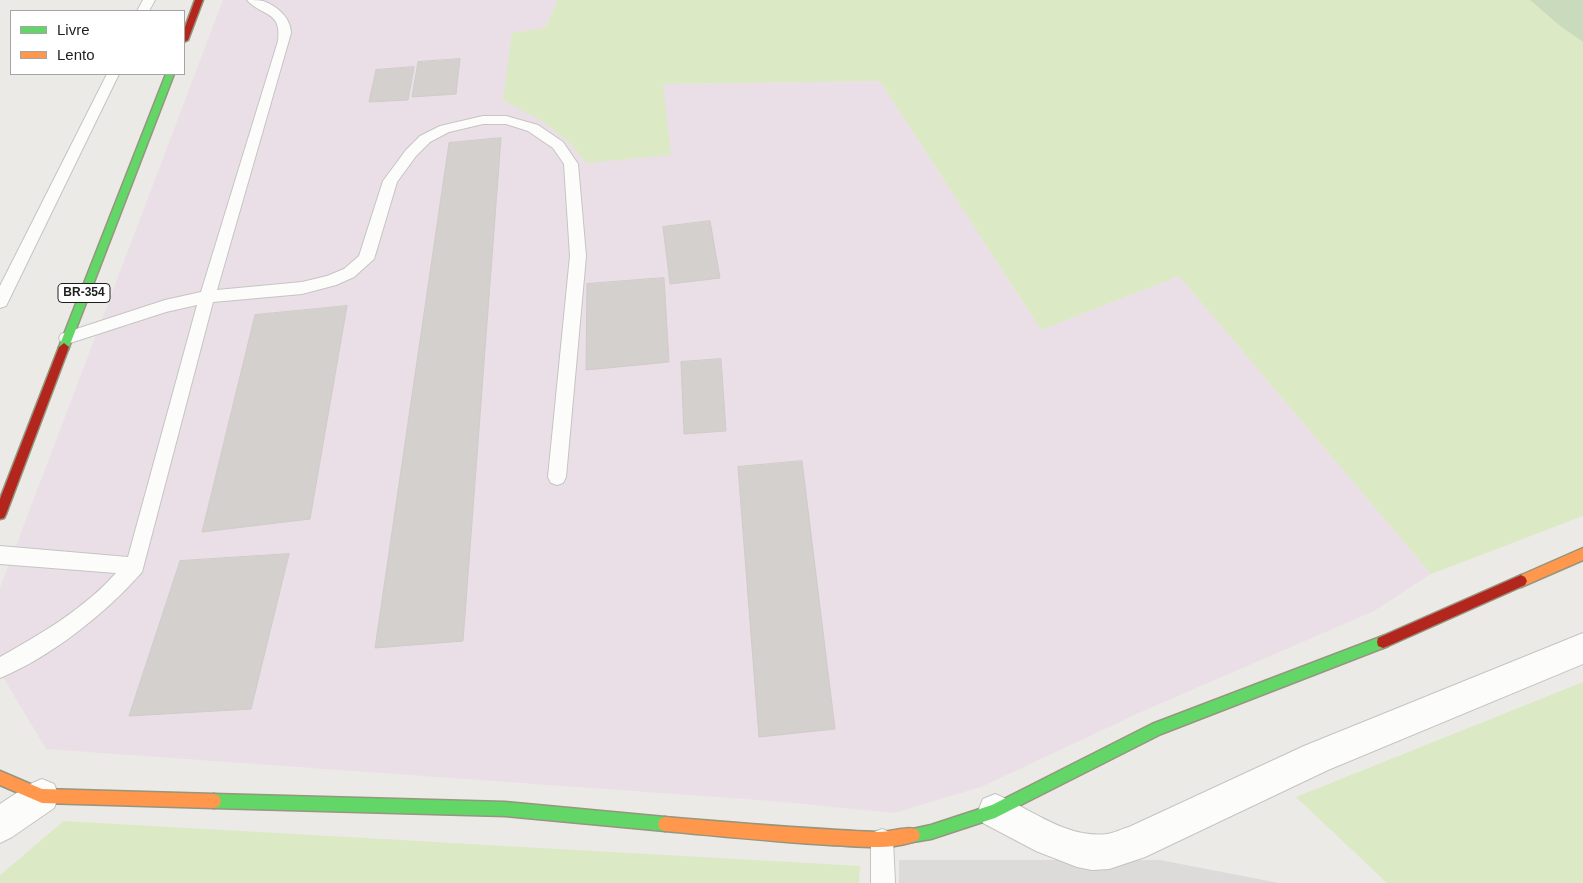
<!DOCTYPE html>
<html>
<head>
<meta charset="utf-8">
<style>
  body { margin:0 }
  #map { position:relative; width:1583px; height:883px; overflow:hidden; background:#eceae7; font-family:Helvetica,sans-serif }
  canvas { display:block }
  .legend { position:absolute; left:10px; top:10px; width:175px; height:65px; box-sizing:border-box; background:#fff; border:1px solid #a5a5a5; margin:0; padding:6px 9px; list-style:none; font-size:15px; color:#1e1e1e }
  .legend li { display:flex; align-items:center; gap:10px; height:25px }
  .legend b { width:25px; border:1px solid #a5a5a5 }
</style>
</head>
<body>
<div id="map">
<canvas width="1583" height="883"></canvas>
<ul class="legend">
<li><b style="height:6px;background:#63d668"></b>Livre</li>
<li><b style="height:6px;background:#ff974d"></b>Lento</li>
</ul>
</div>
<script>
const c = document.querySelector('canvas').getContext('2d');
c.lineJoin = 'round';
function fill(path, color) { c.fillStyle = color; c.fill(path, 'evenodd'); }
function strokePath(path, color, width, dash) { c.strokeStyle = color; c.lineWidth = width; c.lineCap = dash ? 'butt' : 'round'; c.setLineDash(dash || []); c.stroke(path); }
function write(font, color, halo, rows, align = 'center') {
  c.font = font + ' Helvetica,sans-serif'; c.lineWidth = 4; c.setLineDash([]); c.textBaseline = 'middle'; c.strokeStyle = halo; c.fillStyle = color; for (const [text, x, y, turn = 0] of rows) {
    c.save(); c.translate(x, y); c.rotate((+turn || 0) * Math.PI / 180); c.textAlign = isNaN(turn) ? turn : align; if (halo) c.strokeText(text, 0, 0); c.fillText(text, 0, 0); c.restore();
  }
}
fill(new Path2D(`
  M223 0H558L545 28 542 121 571 144 586 163 663 84 880 81 1041 330 1179 276 1431 574 1374 611 1141 712 981 787 894 813 773 801 46 749 0 672V588ZM460 59 456 94 412 97 418 62ZM414 67 408 99 369 102 376 70ZM501 138 463 640 375 648 449 143ZM710 221 670 284 663 227ZM664 278 669 362 587 369V284ZM347 306 310 519 202 532 255 315ZM721 359 726 431 684 434 681 362ZM801 461 835 729 760 736 738 467ZM289 554 251 709 129 716 180 561Z`), '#eadfe6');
fill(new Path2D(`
  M558 0H1530L1560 26 1583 42V516L1431 574 1179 276 1041 330 880 81 663 84 671 155 586 163 571 144 542 121 503 100 512 33 545 28Z
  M1583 682V883H1387L1296 797Z
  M64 821 860 866 859 883H0V875Z`), '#dbe9c5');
fill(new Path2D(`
  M1530 0H1583V42L1560 26Z`), '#c9dbbc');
fill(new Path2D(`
  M899 860H1160L1279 883H899Z`), '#dcdbda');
const building = new Path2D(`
  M460 59 456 94 412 97 418 62Z
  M414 67 408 100 369 102 376 70Z
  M501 138 463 641 375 648 449 143Z
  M710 221 720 278 670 284 663 227Z
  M664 278 669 362 586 370 587 284Z
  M347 306 310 519 202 532 255 315Z
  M721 359 726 431 684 434 681 362Z
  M802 461 835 729 759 737 738 467Z
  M289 554 251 709 129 716 180 561Z`);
fill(building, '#d3d0cd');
strokePath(building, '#cfcbc8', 1);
const lane = new Path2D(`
  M143 0H155L149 11H137Z
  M247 0C252 0 259 0 263 1 277 6 291 18 291 33L217 290 302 282 327 276 344 269 359 256 383 181 406 150 420 136 440 126 483 116H506L538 125 563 142 578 164 586 256 566 477 563 483 557 485 551 483 548 477 570 256 564 164 553 148 528 131 506 124H483L449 132 430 142 416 156 397 182 374 259 354 277 336 285 302 294 213 302 142 572C106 613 51 657 0 678V657C41 634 84 609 116 573L0 564V546L128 557 197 305 166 312 67 344 61 342 59 338 61 334 165 300 201 292 278 41C282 10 262 17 247 0Z
  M107 74H119L8 302 6 306 0 308V286Z
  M882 829 890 832 893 840 895 883H871V840L874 832Z`);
const street = new Path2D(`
  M1583 633V664L1328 770 1145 857 1109 869 1092 870 1077 867 1036 851 983 823 978 811 983 799 995 794C1030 808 1066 839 1107 834 1114 833 1122 829 1129 827L1304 746Z
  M42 779 54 784 59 796 54 808 12 837 0 843V804L30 784Z`);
const fast = new Path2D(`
  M166 74H174L69 347 68 350H60L59 347Z
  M1383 636 1388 638 1389 642 1388 646 1161 734 995 818 931 839 913 842 908 840 906 835 908 830 931 825 992 805 1152 724Z
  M214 794 505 802 665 817 670 819 672 824 670 829 665 831 505 816 214 808 209 806 207 801 209 796Z`);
const slow = new Path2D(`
  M1583 548V560L1521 587 1517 585 1515 581 1517 577Z
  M0 771 42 789 214 794 219 796 221 801 219 806 214 808 42 803 0 785Z
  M665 817C736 823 806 829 876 832 890 833 906 825 918 830L920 835 918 840C891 851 859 846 830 845 775 842 720 836 665 831L660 829 658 824 660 819Z`);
const jam = new Path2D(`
  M195 0H203L188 40 184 42V30Z
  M64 343 69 347 6 514 4 518 0 519V499L59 347Z
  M1521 575 1525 577 1527 581 1525 585 1388 646 1383 648 1378 646 1377 642 1378 638Z`);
strokePath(lane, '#c5c4c3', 2);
strokePath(street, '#c5c4c3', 2);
strokePath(fast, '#96957e', 3);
strokePath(slow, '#96957e', 3);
strokePath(jam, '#96957e', 3);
fill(lane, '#fcfcfb');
fill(street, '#fcfcfb');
fill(fast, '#63d668');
fill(slow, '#ff974d');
fill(jam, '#b3261e');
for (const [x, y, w] of [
  [84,293,52]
]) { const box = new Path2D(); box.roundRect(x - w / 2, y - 9.5, w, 19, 4); c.fillStyle = '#fff'; c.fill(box); strokePath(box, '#1e1e1e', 1); }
write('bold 12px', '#1e1e1e', null, [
  ["BR-354",84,293]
]);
</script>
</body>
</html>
